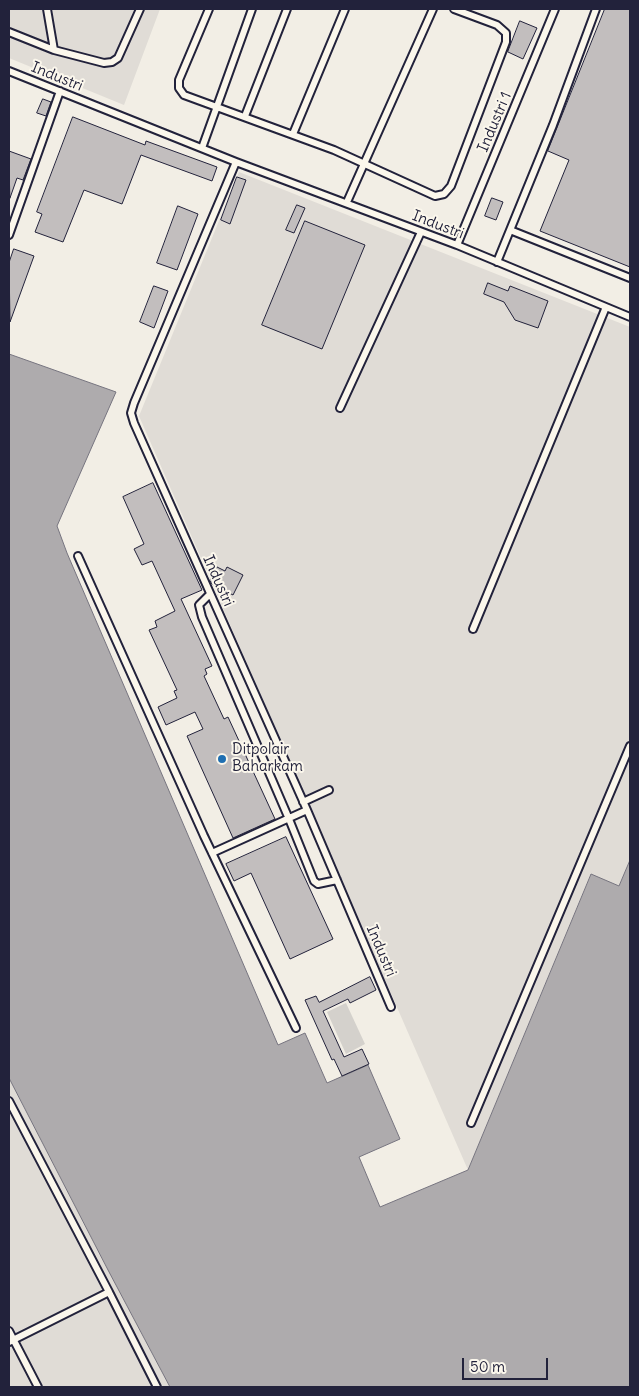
<!DOCTYPE html>
<html>
<head>
<meta charset="utf-8">
<style>
  body { margin:0 }
  #map { position:relative; width:639px; height:1396px; overflow:hidden; background:#f2eee5; font-family:Delius,sans-serif }
  canvas { display:block }
  .frame { position:absolute; inset:0; border:10px solid #22223b; pointer-events:none }
  .scale { position:absolute; left:462px; top:1358px; width:86px; height:22px; box-sizing:border-box; border:2px solid #22223b; border-top:0; padding-left:6px; font-size:15px; line-height:18px; white-space:nowrap; color:#22223b; -webkit-text-stroke:4px #fbf7ec; paint-order:stroke }
</style>
</head>
<body>
<div id="map">
<canvas width="639" height="1396"></canvas>
<div class="frame"></div>
<div class="scale">50 m</div>
</div>
<script>
const c = document.querySelector('canvas').getContext('2d');
c.lineJoin = 'round';
function fill(path, color) { c.fillStyle = color; c.fill(path, 'evenodd'); }
function strokePath(path, color, width, dash) { c.strokeStyle = color; c.lineWidth = width; c.lineCap = dash ? 'butt' : 'round'; c.setLineDash(dash || []); c.stroke(path); }
function write(font, color, halo, rows, align = 'center') {
  c.font = font + ' Delius,sans-serif'; c.lineWidth = 4; c.setLineDash([]); c.textBaseline = 'middle'; c.strokeStyle = halo; c.fillStyle = color; for (const [text, x, y, turn = 0] of rows) {
    c.save(); c.translate(x, y); c.rotate((+turn || 0) * Math.PI / 180); c.textAlign = isNaN(turn) ? turn : align; if (halo) c.strokeText(text, 0, 0); c.fillText(text, 0, 0); c.restore();
  }
}
fill(new Path2D(`
  M9 9H160L124 105 9 58Z
  M239 172 630 327V860L619 886 590 875 468 1170 139 416Z
  M9 1078 108 1270 170 1387H9Z`), '#e0dcd6');
fill(new Path2D(`
  M346 1003 365 1044 346 1054 327 1012Z`), '#d4d1cc');
const water = new Path2D(`
  M9 354 116 392 57 526 67 553 278 1045 305 1033 327 1083 368 1065 400 1139 359 1157 380 1207 468 1170 591 874 619 886 630 860V1387H170L108 1270 9 1078Z`);
fill(water, '#aeabad');
strokePath(water, '#76747f', 1);
const building = new Path2D(`
  M605 9H630V267L540 231 569 160 548 151Z
  M520 21 537 28 523 59 508 52Z
  M43 99 51 102 46 116 37 113Z
  M73 117 145 145 146 141 217 167 212 181 141 155 122 204 84 190 63 242 35 232 42 214 37 212Z
  M9 151 31 159 23 180 17 178 10 198Z
  M237 177 246 180 230 224 221 220Z
  M492 198 503 202 496 220 485 216Z
  M297 205 305 208 294 233 286 230Z
  M178 206 198 214 177 270 157 263Z
  M305 221 365 245 322 349 262 325Z
  M14 249 34 256 10 322 9 263Z
  M488 283 508 291 510 286 548 301 538 328 515 320 504 302 484 294Z
  M154 286 168 291 154 328 140 322Z
  M153 483 202 590 181 599 212 666 205 669 207 674 204 676 224 719 228 717 275 819 233 838 187 736 203 729 195 712 166 725 158 707 177 698 174 691 177 690 149 630 157 627 155 621 175 611 152 561 142 565 134 549 144 544 123 497Z
  M217 567 225 571 227 567 243 575 233 595 212 584 210 581Z
  M286 837 333 939 290 959 251 873 234 881 226 864Z
  M370 977 376 990 350 1003 348 999 323 1011 344 1057 362 1049 369 1064 342 1076 334 1059 332 1060 305 1000 316 996 319 1002Z`);
fill(building, '#c2bebe');
strokePath(building, '#22223b', 1);
const service = new Path2D(`
  M47 9 54 50
  M209 9 179 80V88L184 95 334 150 435 196 444 194 451 186 506 42V33L497 25 454 9
  M9 32 54 50 104 63 112 62 118 58 140 9
  M9 71 236 162 457 245 630 317
  M245 116 287 9
  M293 134 345 9
  M202 148 252 9
  M236 162 134 403 131 413 134 423 307 810 391 1007
  M347 202 433 9
  M510 230 630 278
  M9 235 60 91
  M457 245 555 9
  M497 262 553 125 596 9
  M340 408 421 232
  M78 556 204 836 296 1028
  M210 594 199 605 202 617 289 819 314 881 318 884 337 880
  M473 629 606 307
  M303 802 329 790
  M212 853 307 810
  M9 1101 109 1292
  M471 1123 630 746
  M9 1331 38 1387
  M9 1342 109 1292 157 1387`);
strokePath(service, '#22223b', 10);
strokePath(service, '#fbf7ec', 6);
for (const [x, y, r, color] of [
  [222,759,5,"#1f6fb2"]
]) { const dot = new Path2D(); dot.arc(x, y, r, 0, 2 * Math.PI); c.fillStyle = color; c.fill(dot); strokePath(dot, '#fbf7ec', 2); }
write('15px', '#22223b', '#fbf7ec', [
  ["Industri",57,77,22],
  ["Industri 1",495,122,-67],
  ["Industri",438,225,21],
  ["Industri",218,581,66],
  ["Industri",381,951,67]
]);
write('15px', '#22223b', '#fbf7ec', [
  ["Ditpolair",232,750],
  ["Baharkam",232,767]
], 'left');
</script>
</body>
</html>
